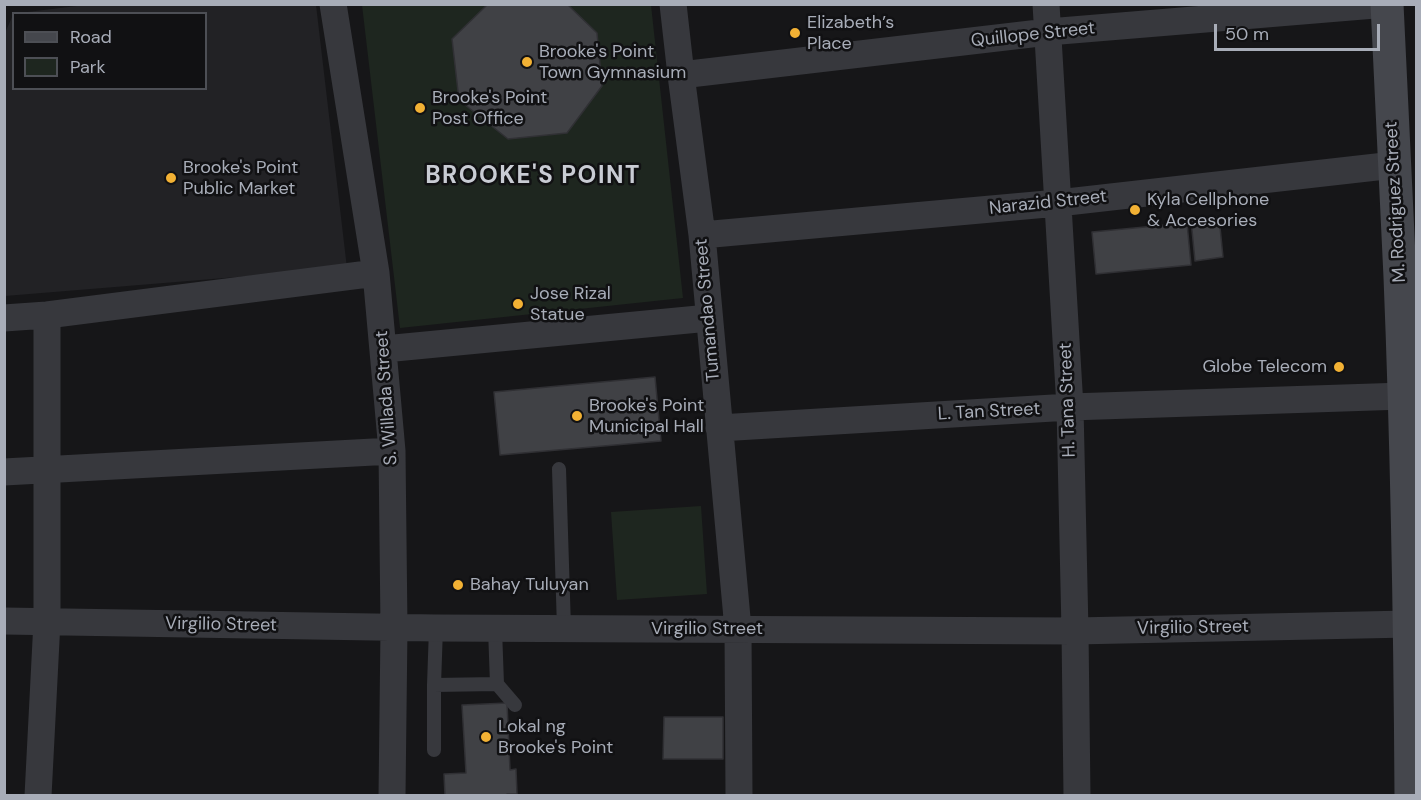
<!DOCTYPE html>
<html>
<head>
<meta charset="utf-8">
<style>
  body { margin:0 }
  #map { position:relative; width:1421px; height:800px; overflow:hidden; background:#161618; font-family:"DM Sans",sans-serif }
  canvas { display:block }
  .frame { position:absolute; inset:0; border:6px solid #a8adb8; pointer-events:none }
  .legend { position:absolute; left:12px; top:12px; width:195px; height:78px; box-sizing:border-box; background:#111113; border:2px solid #4d4f55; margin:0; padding:8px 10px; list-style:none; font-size:18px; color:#a8adb8 }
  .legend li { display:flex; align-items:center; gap:12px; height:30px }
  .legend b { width:30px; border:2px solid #4d4f55 }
  .scale { position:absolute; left:1214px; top:24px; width:166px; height:27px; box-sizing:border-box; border:3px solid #a8adb8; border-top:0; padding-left:8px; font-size:18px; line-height:21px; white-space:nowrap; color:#a8adb8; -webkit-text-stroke:4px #111113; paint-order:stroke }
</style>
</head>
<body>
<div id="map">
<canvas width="1421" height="800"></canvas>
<div class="frame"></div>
<ul class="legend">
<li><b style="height:8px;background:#45474d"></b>Road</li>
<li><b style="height:16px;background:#1e261f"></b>Park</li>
</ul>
<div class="scale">50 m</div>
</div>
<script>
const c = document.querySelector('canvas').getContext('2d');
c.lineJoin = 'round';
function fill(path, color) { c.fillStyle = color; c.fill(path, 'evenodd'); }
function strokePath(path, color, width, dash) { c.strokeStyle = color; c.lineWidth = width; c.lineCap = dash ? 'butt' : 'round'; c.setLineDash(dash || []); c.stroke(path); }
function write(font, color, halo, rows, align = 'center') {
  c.font = font + ' "DM Sans",sans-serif'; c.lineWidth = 5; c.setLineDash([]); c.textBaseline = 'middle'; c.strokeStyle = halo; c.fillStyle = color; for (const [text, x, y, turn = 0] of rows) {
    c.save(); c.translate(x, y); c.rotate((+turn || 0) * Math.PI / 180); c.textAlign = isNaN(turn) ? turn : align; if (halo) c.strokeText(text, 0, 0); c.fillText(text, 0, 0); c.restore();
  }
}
fill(new Path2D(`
  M93 4 316 5 347 268 5 296 4 35 13 15 14 88H206V14L19 13Z`), '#222225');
fill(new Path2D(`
  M362 5H651L683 298 400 328Z
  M701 506 707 594 617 600 611 512Z`), '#1e261f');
const building = new Path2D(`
  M488 4H567L597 33 602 86 567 133 508 139 459 100 452 39Z
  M1219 217 1223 257 1195 261 1191 220Z
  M1187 223 1191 265 1096 274 1092 232Z
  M655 377 661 441 500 455 494 392Z
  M507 703 510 770 516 769 517 794H507V796H445L444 774 466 773 462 705Z
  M664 717H723V759H663Z`);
fill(building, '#404145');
strokePath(building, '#303034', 1.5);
strokePath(new Path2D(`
  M559 469 564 628
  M497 684 515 705
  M434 685 436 628
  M434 750V685L497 684 495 629`), '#37383d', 14);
strokePath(new Path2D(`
  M333 4 376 273 392 451 394 628 392 796
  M673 4 681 75 702 235 738 629 739 796
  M1046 4 1070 407 1075 631 1077 796
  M681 75 1048 32 1387 4
  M702 235 1058 203 1394 165
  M4 318 47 315 376 273
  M384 349 709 318
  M719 428 1070 407 1404 396
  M4 472 392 451
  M4 621 436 628 1075 631 1409 624
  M38 796 47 621V315`), '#37383d', 27);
strokePath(new Path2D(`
  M1387 4C1391 95 1396 186 1400 277 1407 450 1410 623 1411 796`), '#45474d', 33);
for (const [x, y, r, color] of [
  [795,33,6,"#f2b134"],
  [527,62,6,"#f2b134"],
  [420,108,6,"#f2b134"],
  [171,178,6,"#f2b134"],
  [1135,210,6,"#f2b134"],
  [518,304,6,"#f2b134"],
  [1339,367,6,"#f2b134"],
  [577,416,6,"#f2b134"],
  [458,585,6,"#f2b134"],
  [486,737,6,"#f2b134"]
]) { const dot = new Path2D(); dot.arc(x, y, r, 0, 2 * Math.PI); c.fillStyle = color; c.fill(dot); strokePath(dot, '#111113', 2); }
write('18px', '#a8adb8', '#111113', [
  ["Elizabeth’s",807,23],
  ["Place",807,44],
  ["Brooke's Point",539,52],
  ["Town Gymnasium",539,73],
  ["Brooke's Point",432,98],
  ["Post Office",432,119],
  ["Brooke's Point",183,168],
  ["Public Market",183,189],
  ["Kyla Cellphone",1147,200],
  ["& Accesories",1147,221],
  ["Jose Rizal",530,294],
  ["Statue",530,315],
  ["Globe Telecom",1327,367,"right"],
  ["Brooke's Point",589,406],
  ["Municipal Hall",589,427],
  ["Bahay Tuluyan",470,585],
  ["Lokal ng",498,727],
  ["Brooke's Point",498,748]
], 'left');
write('18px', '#a8adb8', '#111113', [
  ["Quillope Street",1033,35,-6],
  ["M. Rodriguez Street",1396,202,-93],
  ["Narazid Street",1048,203,-6],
  ["Tumandao Street",708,310,-95],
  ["S. Willada Street",387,398,-94],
  ["H. Tana Street",1068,400,-92],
  ["L. Tan Street",989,412,-3],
  ["Virgilio Street",221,625,1],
  ["Virgilio Street",1193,628,-1],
  ["Virgilio Street",707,629]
]);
c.letterSpacing = '1.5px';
write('bold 24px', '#c9ccd4', '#111113', [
  ["BROOKE'S POINT",533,177]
]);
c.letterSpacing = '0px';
</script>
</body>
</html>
